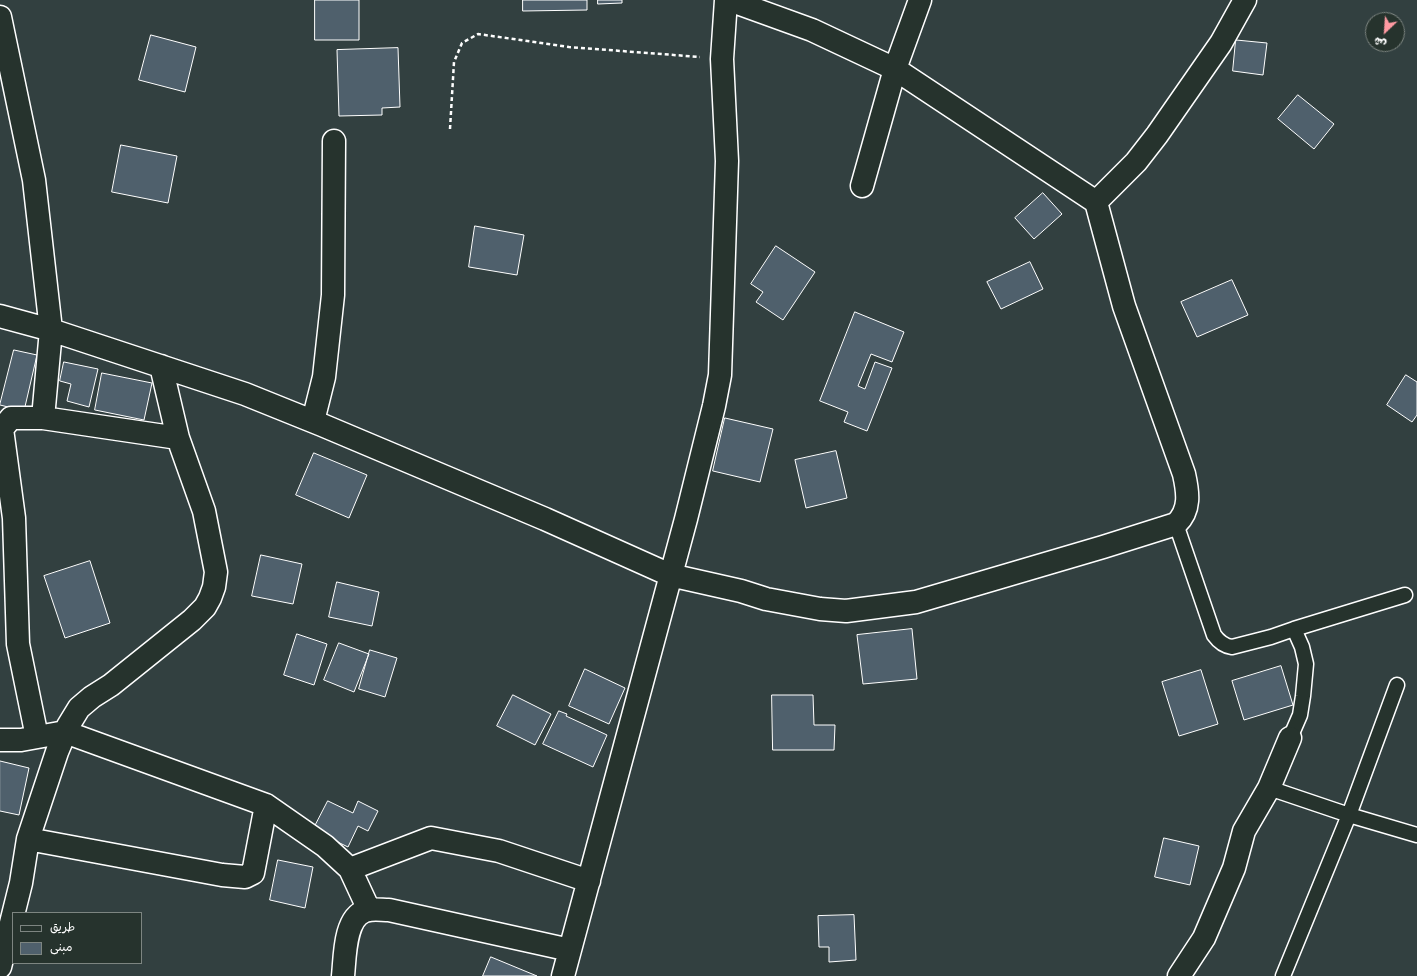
<!DOCTYPE html>
<html>
<head>
<meta charset="utf-8">
<style>
  body { margin:0 }
  #map { position:relative; width:1417px; height:976px; overflow:hidden; background:#324040; font-family:Mynerve,"Playpen Sans Arabic",sans-serif }
  canvas { display:block }
  .legend { position:absolute; left:12px; top:912px; width:130px; height:52px; box-sizing:border-box; background:#26332d; border:1px solid #7d8581; margin:0; padding:5px 7px; list-style:none; font-size:12px; color:#fff }
  .legend li { display:flex; align-items:center; gap:8px; height:20px }
  .legend b { width:20px; border:1px solid #7d8581 }
  .north { position:absolute; left:1365px; top:12px; width:40px; height:40px; box-sizing:border-box; background:#26332d; border:1px solid #7d8581; border-radius:50%; rotate:205deg; font-size:11px; font-weight:700; line-height:16px; text-align:center; color:#fff }
  .north::after { content:''; display:block; margin:auto; width:14px; height:18px; background:#ff9aa2; clip-path:polygon(50% 0,100% 100%,50% 72%,0 100%) }
</style>
</head>
<body>
<div id="map">
<canvas width="1417" height="976"></canvas>
<ul class="legend">
<li><b style="height:5px;background:#26332d"></b>طريق</li>
<li><b style="height:11px;background:#4f606c"></b>مبنى</li>
</ul>
<div class="north">ش</div>
</div>
<script>
const c = document.querySelector('canvas').getContext('2d');
c.lineJoin = 'round';
function fill(path, color) { c.fillStyle = color; c.fill(path, 'evenodd'); }
function strokePath(path, color, width, dash) { c.strokeStyle = color; c.lineWidth = width; c.lineCap = dash ? 'butt' : 'round'; c.setLineDash(dash || []); c.stroke(path); }
const building = new Path2D(`
  M315 0H359V40H315Z
  M523 0H587V10L523 11Z
  M598 0H622V3L598 4Z
  M151 35 196 47 185 92 139 80Z
  M1236 40 1267 43 1263 75 1233 71Z
  M398 48 400 107 382 108V115L339 116 337 50Z
  M1298 95 1334 124 1314 149 1278 119Z
  M121 145 177 156 168 203 112 192Z
  M1043 193 1062 214 1034 239 1015 218Z
  M475 226 524 235 517 275 469 267Z
  M776 246 815 272 783 320 756 302 763 292 751 284Z
  M1030 262 1043 289 1001 309 987 282Z
  M1232 280 1248 315 1197 337 1181 302Z
  M855 312 904 332 892 362 871 354 858 386 865 389 875 362 892 368 867 431 844 422 848 412 820 401Z
  M14 350 37 355 24 411 0 405Z
  M64 362 98 369 89 407 67 401 71 384 60 381Z
  M102 373 152 383 144 420 95 410Z
  M1406 375 1417 382V415L1412 422 1387 405Z
  M725 418 773 429 760 482 713 471Z
  M836 451 847 498 806 508 795 460Z
  M314 453 367 475 349 518 296 495Z
  M261 555 302 564 293 604 252 596Z
  M90 561 110 623 65 638 44 576Z
  M337 582 379 592 372 626 329 617Z
  M912 629 917 679 863 684 857 635Z
  M297 634 327 644 314 685 284 675Z
  M339 643 369 654 354 692 324 680Z
  M370 650 397 658 385 697 359 689Z
  M1281 666 1293 705 1244 720 1232 681Z
  M585 669 625 688 609 724 569 706Z
  M1201 670 1218 724 1179 736 1162 682Z
  M513 695 551 714 535 745 497 726Z
  M772 695H813L814 725H835L834 750H773Z
  M559 711 567 714 566 716 607 735 593 767 543 744Z
  M0 761 29 768 19 815 0 811Z
  M328 801 353 813 358 801 378 811 368 831 358 826 348 847 313 830Z
  M1164 838 1199 846 1190 885 1155 877Z
  M278 860 313 867 305 908 270 900Z
  M854 915 856 960 829 962V947H819L818 916Z
  M491 957 537 976H483Z`);
fill(building, '#4f606c');
strokePath(building, '#fff', 1);
const service = new Path2D(`
  M1176 524 1214 635C1219 642 1224 646 1232 647L1271 637 1294 629 1302 647 1306 664 1303 696 1300 715 1290 738
  M1294 629 1405 595
  M1269 788 1349 815 1417 835
  M1283 976 1349 815 1397 685`);
const minor = new Path2D(`
  M0 17 34 180 51 330 43 418
  M862 186 895 69 920 0
  M1096 202 1136 162 1157 135 1221 43 1245 0
  M0 316 51 330 245 394 322 425 545 519 670 575 741 591 766 599 820 609 846 611 916 602 1103 547 1176 524C1191 510 1188 492 1184 474L1124 306 1096 202 895 69 812 30 729 0
  M313 421 324 377 333 295 334 141
  M37 737 18 644 14 518 2 429 11 418H43L178 438
  M0 740H21L65 732 266 805 325 846 350 869 369 910
  M28 839 222 875 245 877 253 873 266 805
  M350 869 431 838 499 851 589 881
  M0 967 21 883 28 839 57 752 68 726 79 708 92 697 111 685 192 620 205 607 210 598 214 587 216 572 204 511 178 438 161 366
  M343 976C345 958 344 918 365 911 373 908 381 910 389 910L570 950
  M563 976 686 519 714 406 720 375 727 161 722 59 726 0
  M1179 976 1204 938 1234 868 1244 831 1269 788 1290 738`);
strokePath(service, '#fff', 17);
strokePath(minor, '#fff', 25);
strokePath(new Path2D(`
  M450 129 454 62 462 43 478 34 569 47 700 57`), '#fff', 2.5, [4, 3]);
strokePath(service, '#26332d', 14);
strokePath(minor, '#26332d', 22);
</script>
</body>
</html>
